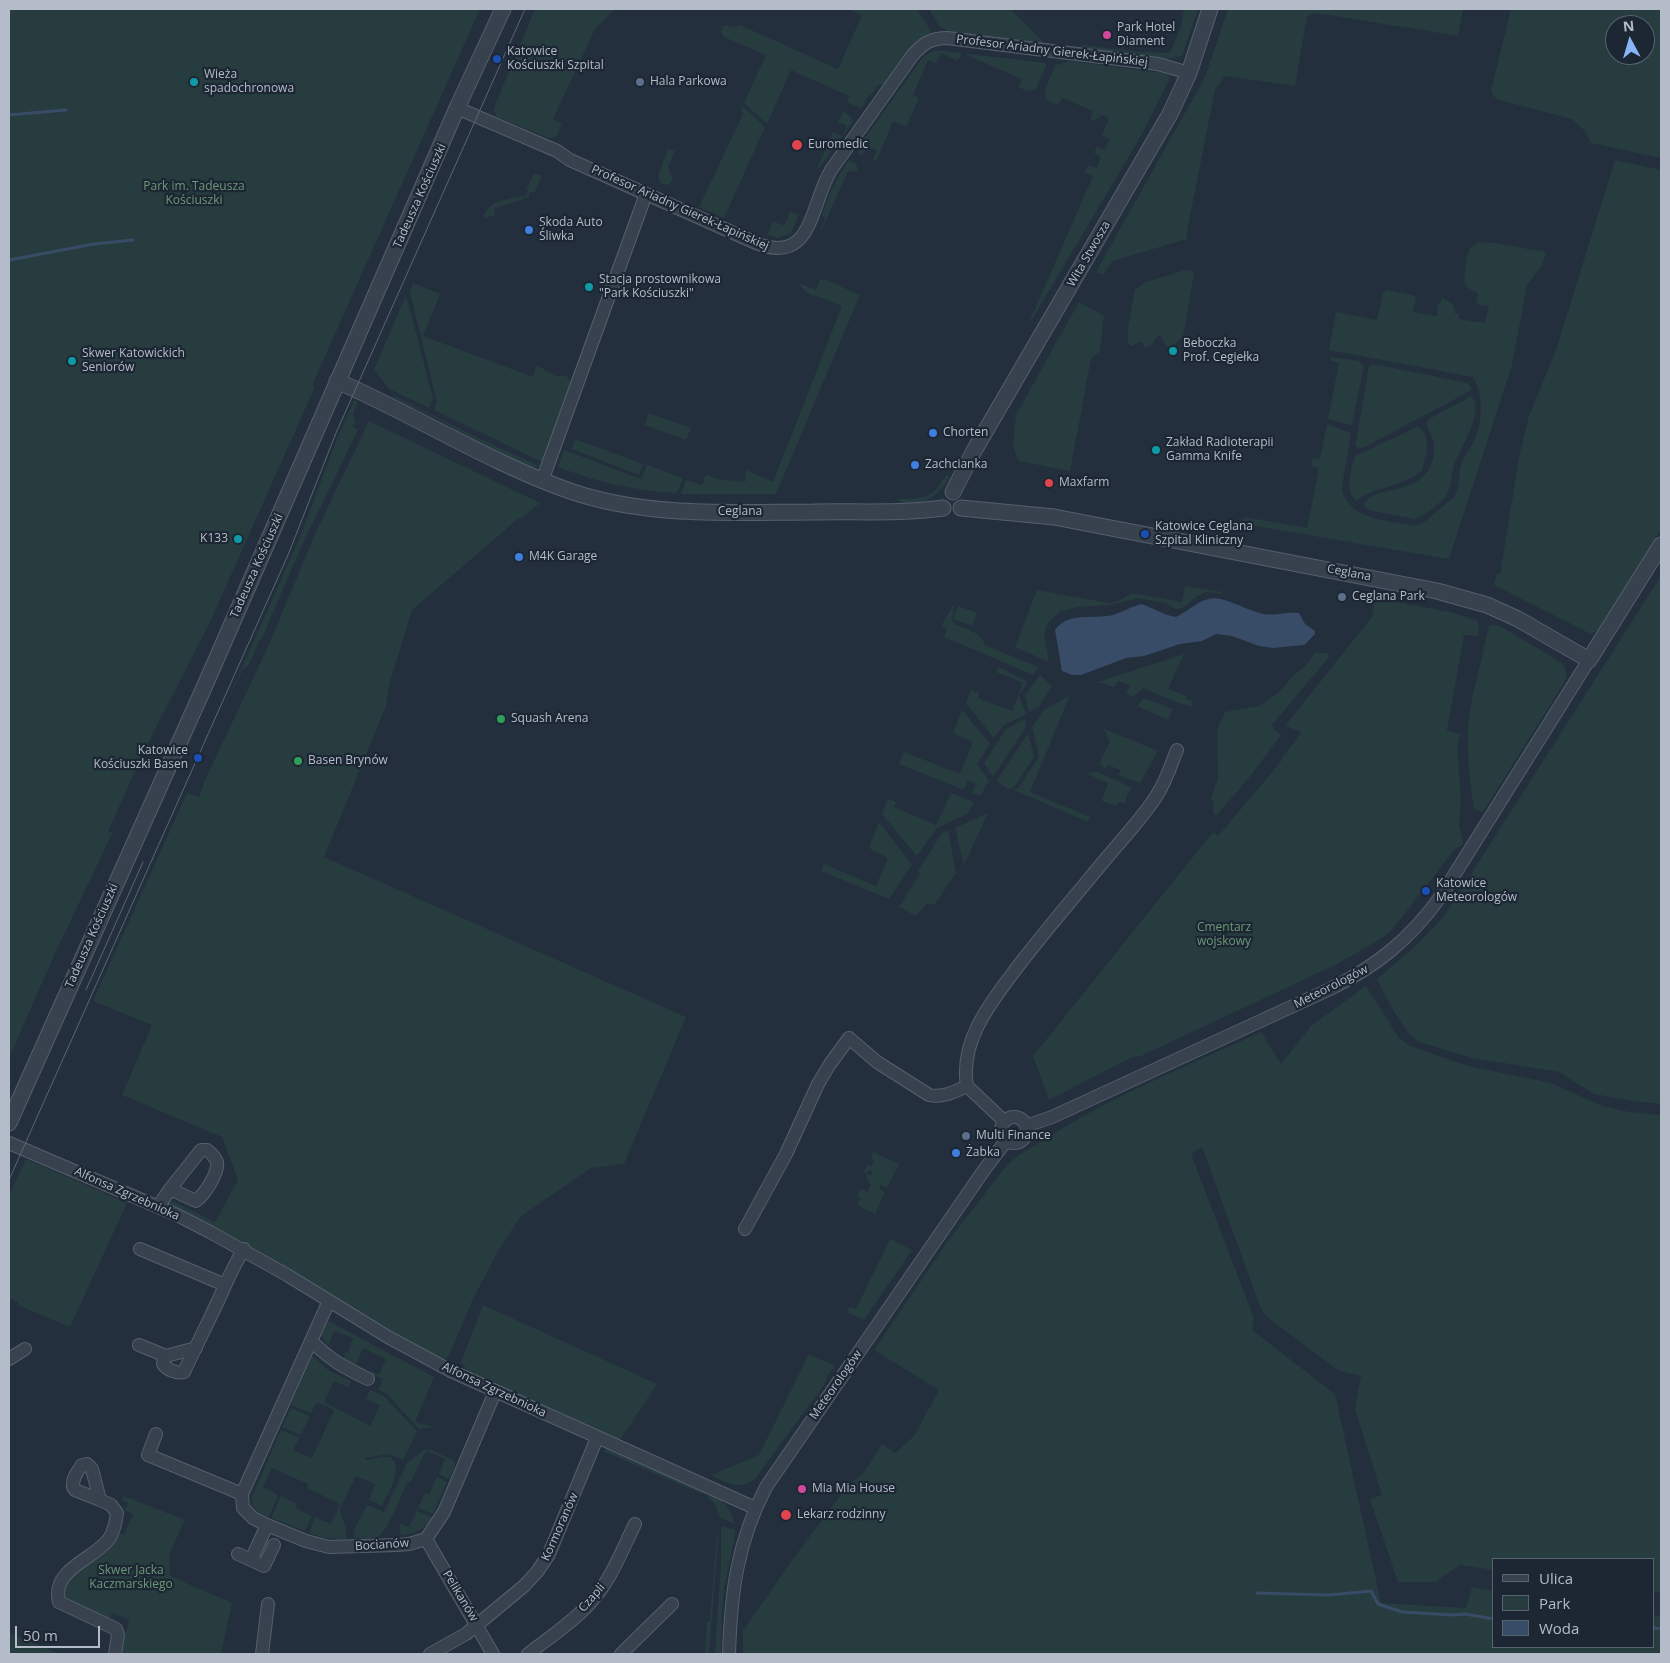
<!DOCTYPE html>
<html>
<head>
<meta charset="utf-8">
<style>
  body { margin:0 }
  #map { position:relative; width:1670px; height:1663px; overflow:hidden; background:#242f3e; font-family:"Open Sans",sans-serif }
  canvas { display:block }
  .frame { position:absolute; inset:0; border:10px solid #b4bcc9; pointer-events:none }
  .legend { position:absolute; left:1492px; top:1558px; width:162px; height:90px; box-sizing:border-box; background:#1d2633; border:1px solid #59626f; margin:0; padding:6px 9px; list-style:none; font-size:15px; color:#b4bcc9 }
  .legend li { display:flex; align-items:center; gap:10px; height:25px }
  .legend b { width:25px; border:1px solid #59626f }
  .north { position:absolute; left:1605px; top:15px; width:50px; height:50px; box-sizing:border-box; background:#1d2633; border:1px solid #59626f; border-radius:50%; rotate:354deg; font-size:14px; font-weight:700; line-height:20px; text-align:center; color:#b4bcc9 }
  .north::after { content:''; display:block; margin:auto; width:18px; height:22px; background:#8ab4f8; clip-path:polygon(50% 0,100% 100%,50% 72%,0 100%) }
  .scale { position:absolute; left:15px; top:1626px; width:85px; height:22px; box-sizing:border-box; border:2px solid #b4bcc9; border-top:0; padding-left:6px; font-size:15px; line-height:18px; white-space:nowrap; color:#b4bcc9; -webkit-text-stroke:4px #1d2633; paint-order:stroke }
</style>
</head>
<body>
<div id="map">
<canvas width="1670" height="1663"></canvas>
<div class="frame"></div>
<ul class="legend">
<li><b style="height:6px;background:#38414e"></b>Ulica</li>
<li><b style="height:14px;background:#263c3f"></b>Park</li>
<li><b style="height:14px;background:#394c67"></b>Woda</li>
</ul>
<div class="north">N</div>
<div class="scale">50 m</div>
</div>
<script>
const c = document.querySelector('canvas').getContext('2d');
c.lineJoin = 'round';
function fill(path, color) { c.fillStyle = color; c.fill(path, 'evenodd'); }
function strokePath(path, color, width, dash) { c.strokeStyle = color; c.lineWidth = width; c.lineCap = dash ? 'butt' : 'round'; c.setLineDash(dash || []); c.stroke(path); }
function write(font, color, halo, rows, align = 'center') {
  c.font = font + ' "Open Sans",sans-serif'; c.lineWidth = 4.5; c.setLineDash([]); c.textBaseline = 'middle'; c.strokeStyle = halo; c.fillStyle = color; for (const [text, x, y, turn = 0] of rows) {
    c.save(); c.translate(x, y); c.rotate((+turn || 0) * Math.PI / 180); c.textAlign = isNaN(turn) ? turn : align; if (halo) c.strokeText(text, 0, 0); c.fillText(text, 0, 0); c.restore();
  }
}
fill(new Path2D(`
  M9 9H480L314 381 313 386 315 387 210 622 142 755 108 832H113L57 949 9 1058Z
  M535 9H615L595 29 553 119 562 124 556 137 549 138 495 116 496 113 493 110Z
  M847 9H917L932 33 912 45 885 84 878 85 872 94 866 99 862 109 847 102 849 96 791 70 767 124 744 103 766 55 724 37 721 32 722 27 726 25 734 27 740 25 838 69 862 15Z
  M929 9H1010L1044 43 1062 46V47L951 34 939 26Z
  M1184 9H1198L1182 56 1168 59 1080 48 1083 45 1138 52 1170 53 1181 26Z
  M1228 9H1463L1458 36 1317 13 1307 16 1295 86 1225 76 1215 90 1187 231V239L1112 261 1103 275 1096 272 1205 77Z
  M1511 9H1661V158L1591 143 1585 131 1572 119 1499 100 1493 96 1491 91ZM1615 25H1645V55H1615Z
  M935 50 1046 63V66L1036 89 1028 91 1018 87 1022 79 962 53 958 61 941 53 936 63 928 60 913 95 919 98 906 127 893 121 877 160H873L877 150 867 146 863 155H859L857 149 923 57Z
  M1068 61 1164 73 1169 76V80L1141 136 1031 321V318L1093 176 1085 172 1089 165 1097 168 1101 157 1094 153 1097 146 1104 150 1110 139 1102 135 1109 118 1102 115 1095 120 1090 119 1093 111 1062 98 1058 105C1055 104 1050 102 1047 100 1041 94 1053 72 1056 64L1060 65Z
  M742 106 765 127 724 218 699 207 743 114 741 110Z
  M843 111 851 116 852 123 820 167 817 169 833 132 842 136 847 126 838 122Z
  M668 149 675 151 668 167 673 179 669 184 665 185 660 183 658 176Z
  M849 160 856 164 858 170 856 172 848 171 819 236 825 218 822 216C828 195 836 179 849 160Z
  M1615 160 1661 170V529L1598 630 1591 634 1494 585 1497 573 1500 574 1520 453 1529 416 1556 350Z
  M534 173 542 176 534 193 530 192 528 197 510 204 494 208 495 215 483 218C489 199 509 199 526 196L528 191 526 190Z
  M790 211 799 215 791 233 778 238 767 235 773 221 782 225H785Z
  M1480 242 1493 243 1546 252 1542 265 1527 285 1512 365 1449 559 1237 523 1245 517 1307 528 1319 468 1311 466 1312 458 1320 459 1327 424 1351 433 1342 487C1345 519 1391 522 1417 526L1423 523 1455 496C1460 486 1458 473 1462 462 1465 455 1470 448 1474 441 1483 422 1484 396 1473 377L1329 350 1336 312 1377 320 1383 293 1388 290 1412 295 1416 297 1413 312 1437 316 1438 304H1440L1442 298C1451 301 1455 304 1455 314L1459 313 1458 319 1485 323 1489 306 1476 304 1478 293C1473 291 1467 288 1465 283 1463 278 1467 254 1469 250 1472 246 1476 244 1480 242Z
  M1185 270 1193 271 1194 273 1183 337 1171 347 1165 345 1162 337 1159 336 1155 339 1153 344 1145 348 1142 341 1131 346 1128 343V327L1135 290 1146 282Z
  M824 279 860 295 776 494H681L686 480 702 485 706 475 718 479 745 482 746 470 773 482 842 306 814 295 813 296 806 292 797 282 816 290 820 280Z
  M413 283 440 294 423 336 533 377 536 365 556 376H566L572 382 542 462 434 410 437 402 410 292Z
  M405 298 408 302 433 399 429 408 389 389 374 369Z
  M1079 302 1104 316 1100 351 1091 359 1070 471 1018 461 1013 446 1016 415Z
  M1331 357 1359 361 1364 366 1352 425 1328 419 1339 363 1331 361Z
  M1374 364 1468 383 1472 390 1363 448 1356 447V442L1369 366Z
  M393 395 474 436 539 466 529 468 489 449 434 417 396 399Z
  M1472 396C1485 411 1460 449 1454 465 1451 473 1452 484 1448 492 1445 500 1423 517 1415 519L1368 510 1364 507C1368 480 1437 503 1434 444 1433 436 1427 430 1427 422L1429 419Z
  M354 401H356L357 405 353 413 356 425 353 424 352 426 358 430 301 547 262 638 259 641 249 665 243 669 221 715 299 539 339 434Z
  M649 413 691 428 686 440 645 425Z
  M369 421 540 503 522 518H519L412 610 389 685 386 706 324 857 686 1017 624 1164 591 1168 520 1217 497 1253 472 1301 449 1356 444 1358 438 1357 358 1312 243 1242 165 1204 168 1199 215 1222 238 1180 222 1137 122 1095 152 1025 93 1001 187 793 199 797 205 780 266 651 316 532Z
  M1417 427C1434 436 1425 456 1422 471 1415 475 1408 480 1401 482 1385 489 1370 490 1356 501 1344 488 1351 472 1355 456Z
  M575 439 643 464 639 475 572 449Z
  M564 450 641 479 647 465 683 478 677 493C636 491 596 482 558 467Z
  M946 475 950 477C936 498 928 503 903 504L897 499C923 499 932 499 946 475Z
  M1661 576V1104L1632 1101 1594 1094 1559 1072 1473 1058 1419 1042 1408 1033 1393 1010 1377 979 1418 944 1445 915Z
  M1185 586 1223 592V594L1206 592 1196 597 1183 608 1176 609 1166 603 1138 598 1110 605 1078 607 1060 611 1048 623 1044 633 1049 662 1015 647 1037 590 1110 603 1120 600 1132 593 1182 602Z
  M1375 598 1454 613 1477 621 1479 624 1478 636 1464 635 1447 731 1460 734 1457 747 1461 799 1459 825 1463 844 1453 851 1392 930 1382 938 1337 964 1141 1056 1130 1058 1049 1100 1033 1056 1213 832 1218 836 1280 763 1283 756 1302 732 1285 726 1372 617Z
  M955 603 952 619 954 624C966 629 981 632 985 645L1038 667 1033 675 944 637 947 629 941 626Z
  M958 606 977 613 972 626 953 619Z
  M1491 625 1500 626 1562 663C1566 669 1568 674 1565 681L1483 812 1474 809C1470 782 1467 755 1468 728 1471 694 1482 661 1488 628Z
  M1315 653H1327L1329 657 1271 726 1281 735 1248 779 1216 816 1213 812 1214 802 1211 799 1218 778 1217 729 1225 712 1259 706 1278 693 1293 676 1305 666Z
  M1184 654 1168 689 1187 696 1186 699 1193 701 1192 706 1178 703 1143 688 1133 697 1126 694 1130 685 1118 681 1114 687 1098 682Z
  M999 667 1028 682 1019 696 1026 714 1004 725 994 738 966 703 971 690 979 693 978 698 1012 711 1023 683 996 672Z
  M1040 675 1052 686 1039 707 1029 712 1025 695Z
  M1070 695 1030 792 1090 817 1088 822 1014 790 1018 788 1039 757 1032 727 1044 710Z
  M1144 698 1173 709 1168 720 1137 706Z
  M962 710 990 744 977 764 989 781 980 796 972 793 976 784 968 780 964 790 899 764 904 752 960 774 973 742 953 733Z
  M1025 719 1026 727 993 777 984 763 1006 729Z
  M1104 729 1158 751 1140 783 1118 775 1121 770 1107 765 1105 769 1099 764 1110 742Z
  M1028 733 1034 757 1015 786 1009 789 1004 787 997 780Z
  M1096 771 1132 788 1127 795 1125 804 1119 802 1117 806 1102 801 1108 783 1087 774Z
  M951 793 974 802 967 814 937 828 917 856 882 814 888 799 896 802 894 807 936 825Z
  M988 813 964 865 955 828Z
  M879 822 912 865 889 899 821 871 824 864 876 886 888 858 869 848Z
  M948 830 956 873 935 904H926L916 916 899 907 920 873 918 871 942 833Z
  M1366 986 1399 1038 1410 1046 1468 1066 1551 1083 1602 1106 1629 1112 1661 1115V1593L1654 1592V1559H1494V1570L1460 1565 1441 1578 1437 1582H1398L1370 1499 1382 1495 1355 1409 1361 1376 1339 1371 1267 1317 1261 1309 1202 1147 1191 1154 1254 1318 1252 1330 1335 1394 1381 1603 1466 1608 1472 1587 1494 1591V1647H1654V1615L1661 1616V1654H743V1631L793 1559 848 1485 862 1475 882 1444 895 1453 914 1436 939 1390 874 1350 948 1241 1007 1165C1021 1152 1039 1144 1055 1133 1119 1093 1192 1064 1261 1032L1281 1064 1311 1026Z
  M873 1152 899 1164 887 1188 880 1185 879 1188 885 1192 875 1214 857 1205 861 1198 857 1196 861 1189 867 1192 871 1185 868 1183 869 1180 866 1178 867 1174 871 1176 873 1172 868 1170 867 1174 864 1172 867 1165 871 1167 874 1160 871 1158Z
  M26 1159 127 1203 70 1327 18 1305 19 1302 9 1298V1196Z
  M890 1239 912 1250 864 1320 849 1313 848 1310 849 1307 856 1309Z
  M483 1305 657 1384 620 1440 468 1371 461 1362Z
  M328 1321 434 1377 415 1422 433 1427 419 1429 386 1393 378 1390 383 1379 372 1375 371 1371 379 1375 386 1359 363 1348 356 1364 365 1369 363 1374 344 1361 345 1352 348 1353 353 1338 334 1331 328 1346 321 1336Z
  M809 1354 835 1366 829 1373 824 1385 755 1479C737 1491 728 1483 711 1475L759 1455Z
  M312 1355 328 1370 351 1381 348 1387 334 1381 324 1402 370 1426 380 1405 366 1399 370 1390 384 1396 417 1431 403 1460 389 1454 365 1458 366 1460 383 1457H390C405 1469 388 1492 382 1506L369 1500 375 1484 356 1476 340 1509C340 1522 350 1524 345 1540L322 1537 309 1533 315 1517 331 1524 340 1504 307 1488 308 1484 272 1468 263 1487 278 1495 269 1517 258 1512 252 1505V1497L281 1430 299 1438 293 1450 312 1458 334 1410 317 1402 311 1413 291 1405Z
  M291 1408 310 1416 301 1435 282 1427Z
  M430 1449 454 1461 455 1465 449 1479 439 1474 445 1459 426 1451 410 1483 407 1482C402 1493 389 1529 379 1536 374 1539 362 1538 355 1538L354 1536 355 1528 367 1505 384 1512 407 1463 424 1450Z
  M606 1449H610L704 1491 702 1494 603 1451Z
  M437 1477 447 1482 433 1514 418 1508 425 1493 429 1494Z
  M709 1493C724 1500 730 1509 735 1524L721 1518 714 1503 708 1497Z
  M124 1496 185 1520 169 1554 170 1576 232 1603 221 1654H121L129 1620 112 1613 109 1619 64 1599 63 1593 66 1580 116 1532 124 1535 133 1514 125 1510 128 1503 122 1500Z
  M281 1496 297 1504 296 1508 312 1516 305 1531 271 1518Z
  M417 1511 432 1517C426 1528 413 1535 401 1535L399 1523 409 1527Z
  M723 1526 735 1530V1535L724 1590 722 1610 721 1654H715L721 1564V1529Z
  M717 1532 718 1540 709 1654H705L707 1622 710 1621Z
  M9 1632 59 1654H9Z`), '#263c3f');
fill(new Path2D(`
  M1214 598C1232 600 1246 610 1263 614 1276 616 1287 612 1299 613L1305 624 1315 631V634L1304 645 1273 648 1259 646 1232 636 1216 634 1202 641 1180 644 1144 656 1126 658 1081 675H1072L1062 671 1055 630C1069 611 1093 620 1113 615 1123 612 1132 606 1142 604L1167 615 1176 617C1191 610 1197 600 1214 598Z`), '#394c67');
strokePath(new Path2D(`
  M9 115 66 110
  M9 260 94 244 133 240
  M1257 1593 1329 1595 1371 1591 1378 1604 1402 1612 1452 1615 1465 1614 1494 1619
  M1654 1628 1661 1629`), '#394c67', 3);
const minor = new Path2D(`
  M457 108 557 151 570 160 756 243C813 266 810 205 831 170L912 56C922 44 931 38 947 38L1158 64 1189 73
  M542 481 646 194
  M1001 1130a13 13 0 1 1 26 0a13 13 0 1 1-26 0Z
  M1004 1121 967 1086C959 1038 995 997 1022 961 1050 925 1080 890 1109 855 1125 836 1144 816 1157 795 1166 781 1171 765 1177 750
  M1026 1126 1052 1117 1330 989C1377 966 1410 939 1441 896L1589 660
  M9 1143 177 1215 210 1232 287 1275 388 1337 451 1371 755 1508
  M158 1207 170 1189 201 1150H207C211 1153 215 1157 217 1162 219 1173 204 1195 196 1201L170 1189
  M745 1229 786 1154 818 1084 830 1064 849 1038 877 1062 929 1095C943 1098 954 1092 967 1086
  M140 1249 225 1285
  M329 1301 242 1494 243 1508 253 1518 267 1525 306 1541 329 1547 397 1545 409 1544 426 1539 444 1512 495 1392
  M311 1341C331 1360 343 1367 368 1379
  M139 1345 166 1356
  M196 1348 166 1356 164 1358 163 1364C167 1370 177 1374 184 1372 195 1348 207 1325 218 1301 226 1284 233 1266 244 1249
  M9 1359 25 1349
  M156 1434 148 1455 242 1494
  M100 1500 92 1469 87 1464 82 1465C77 1472 72 1479 73 1487L75 1490 100 1500 111 1505 117 1513C116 1522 114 1531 109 1539 93 1560 51 1569 59 1602L116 1629 118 1635 115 1654
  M426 1539 493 1654
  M238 1554 264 1566 274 1545
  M251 1560 267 1525
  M262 1654 268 1604
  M430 1654 466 1634 524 1586 537 1572 549 1554 597 1438
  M528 1654C549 1638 573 1622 591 1602 611 1580 622 1550 635 1524
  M621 1654 672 1604
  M729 1654C731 1592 737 1543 766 1487L984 1170 1006 1141`);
const tertiary = new Path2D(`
  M337 381C415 415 490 463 570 491 648 518 733 512 814 512 857 511 900 514 943 508
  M953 492 975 449 1170 114 1189 73 1210 9
  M961 508 1054 517 1437 591 1487 605 1518 619 1589 660 1661 545
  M9 1123 206 683 457 108 503 9`);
strokePath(minor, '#565f6c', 14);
strokePath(tertiary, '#565f6c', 17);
strokePath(minor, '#38414e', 12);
strokePath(tertiary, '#38414e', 15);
strokePath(new Path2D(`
  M86 990 143 862
  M9 1180 288 555 336 433 525 9`), '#5a6575', 1);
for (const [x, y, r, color] of [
  [1107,35,5,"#d1479c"],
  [497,59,5,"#1a4fb4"],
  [194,82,5,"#0f9aa8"],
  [640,82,5,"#5c6f8a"],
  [797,145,6,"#e0444e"],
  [529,230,5,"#3f7fe0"],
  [589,287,5,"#0f9aa8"],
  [1173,351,5,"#0f9aa8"],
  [72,361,5,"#0f9aa8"],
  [933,433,5,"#3f7fe0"],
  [1156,450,5,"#0f9aa8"],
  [915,465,5,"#3f7fe0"],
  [1049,483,5,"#e0444e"],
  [1145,534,5,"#1a4fb4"],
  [238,539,5,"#0f9aa8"],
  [519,557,5,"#3f7fe0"],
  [1342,597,5,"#5c6f8a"],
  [501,719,5,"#2e9e5b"],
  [198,758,5,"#1a4fb4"],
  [298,761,5,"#2e9e5b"],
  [1426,891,5,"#1a4fb4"],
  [966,1136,5,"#5c6f8a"],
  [956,1153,5,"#3f7fe0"],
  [802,1489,5,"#d1479c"],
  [786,1515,6,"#e0444e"]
]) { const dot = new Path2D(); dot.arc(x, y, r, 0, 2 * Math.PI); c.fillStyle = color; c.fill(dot); strokePath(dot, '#1d2633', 2); }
write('12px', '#b4bcc9', '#1d2633', [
  ["Park Hotel",1117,28],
  ["Diament",1117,42],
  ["Katowice",507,52],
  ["Kościuszki Szpital",507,66],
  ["Wieża",204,75],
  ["spadochronowa",204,89],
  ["Hala Parkowa",650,82],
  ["Euromedic",808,145],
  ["Skoda Auto",539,223],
  ["Śliwka",539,237],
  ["Stacja prostownikowa",599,280],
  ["\"Park Kościuszki\"",599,294],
  ["Beboczka",1183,344],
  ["Prof. Cegiełka",1183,358],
  ["Skwer Katowickich",82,354],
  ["Seniorów",82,368],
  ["Chorten",943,433],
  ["Zakład Radioterapii",1166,443],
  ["Gamma Knife",1166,457],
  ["Zachcianka",925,465],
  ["Maxfarm",1059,483],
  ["Katowice Ceglana",1155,527],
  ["Szpital Kliniczny",1155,541],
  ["K133",228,539,"right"],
  ["M4K Garage",529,557],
  ["Ceglana Park",1352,597],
  ["Squash Arena",511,719],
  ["Katowice",188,751,"right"],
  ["Kościuszki Basen",188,765,"right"],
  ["Basen Brynów",308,761],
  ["Katowice",1436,884],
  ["Meteorologów",1436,898],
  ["Multi Finance",976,1136],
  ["Żabka",966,1153],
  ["Mia Mia House",812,1489],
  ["Lekarz rodzinny",797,1515]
], 'left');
write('12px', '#b4bcc9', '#1d2633', [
  ["Profesor Ariadny Gierek-Łapińskiej",1052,51,7],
  ["Tadeusza Kościuszki",420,196,-66],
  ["Profesor Ariadny Gierek-Łapińskiej",680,208,24],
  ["Wita Stwosza",1089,254,-60],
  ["Ceglana",740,512],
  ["Tadeusza Kościuszki",257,566,-66],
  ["Ceglana",1349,573,11],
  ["Tadeusza Kościuszki",92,936,-66],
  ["Meteorologów",1331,987,-27],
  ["Alfonsa Zgrzebnioka",127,1194,24],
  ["Meteorologów",836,1385,-55],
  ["Alfonsa Zgrzebnioka",494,1390,25],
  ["Kormoranów",560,1527,-66],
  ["Bocianów",382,1545,-4],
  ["Pelikanów",460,1596,59],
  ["Czapli",592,1598,-49]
]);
write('12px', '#6b9a76', '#1d2633', [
  ["Park im. Tadeusza",194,187],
  ["Kościuszki",194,201],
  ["Cmentarz",1224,928],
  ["wojskowy",1224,942],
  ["Skwer Jacka",131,1571],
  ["Kaczmarskiego",131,1585]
]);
</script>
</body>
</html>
